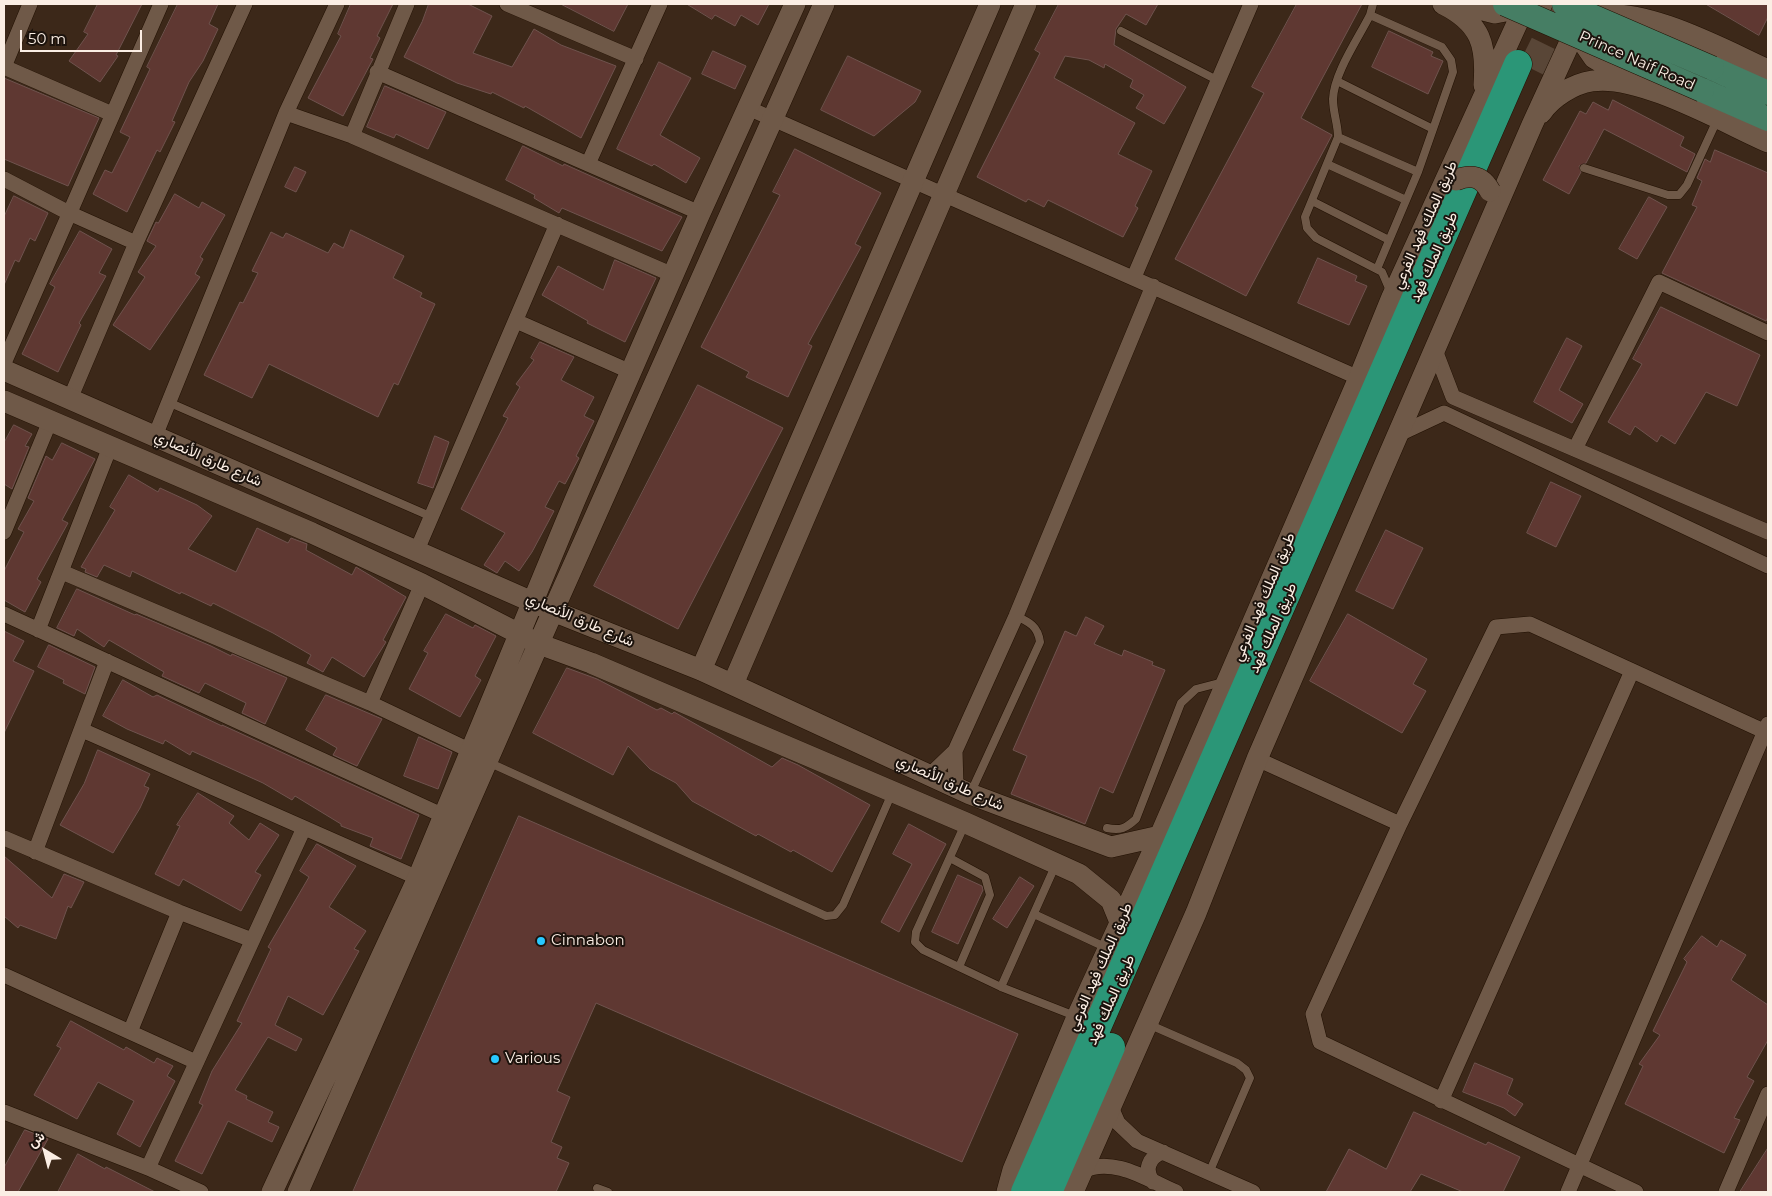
<!DOCTYPE html>
<html>
<head>
<meta charset="utf-8">
<style>
  body { margin:0 }
  #map { position:relative; width:1772px; height:1196px; overflow:hidden; background:#3c2819; font-family:Montserrat,Vazirmatn,sans-serif }
  canvas { display:block }
  .frame { position:absolute; inset:0; border:5px solid #fbeee4; pointer-events:none }
  .north { position:absolute; left:20px; top:1126px; width:50px; height:50px; -webkit-text-stroke:4px #1c130d; paint-order:stroke; rotate:323deg; font-size:14px; font-weight:700; line-height:20px; text-align:center; color:#fbeee4 }
  .north::after { content:''; display:block; margin:auto; width:18px; height:22px; background:#fbeee4; clip-path:polygon(50% 0,100% 100%,50% 72%,0 100%) }
  .scale { position:absolute; left:20px; top:30px; width:122px; height:22px; box-sizing:border-box; border:2px solid #fbeee4; border-top:0; padding-left:6px; font-size:15px; line-height:18px; white-space:nowrap; color:#fbeee4; -webkit-text-stroke:4px #1c130d; paint-order:stroke }
</style>
</head>
<body>
<div id="map">
<canvas width="1772" height="1196"></canvas>
<div class="frame"></div>
<div class="north">ش</div>
<div class="scale">50 m</div>
</div>
<script>
const c = document.querySelector('canvas').getContext('2d');
c.lineJoin = 'round';
function fill(path, color) { c.fillStyle = color; c.fill(path, 'evenodd'); }
function strokePath(path, color, width, dash) { c.strokeStyle = color; c.lineWidth = width; c.lineCap = dash ? 'butt' : 'round'; c.setLineDash(dash || []); c.stroke(path); }
function write(font, color, halo, rows, align = 'center') {
  c.font = font + ' Montserrat,Vazirmatn,sans-serif'; c.lineWidth = 4; c.setLineDash([]); c.textBaseline = 'middle'; c.strokeStyle = halo; c.fillStyle = color; for (const [text, x, y, turn = 0] of rows) {
    c.save(); c.translate(x, y); c.rotate((+turn || 0) * Math.PI / 180); c.textAlign = isNaN(turn) ? turn : align; if (halo) c.strokeText(text, 0, 0); c.fillText(text, 0, 0); c.restore();
  }
}
const building = new Path2D(`
  M98 4H142L116 55 118 56 100 82 69 61 88 34 84 32Z
  M178 4H218L209 24 218 29 203 61 189 82 172 121 175 122 160 152 157 150 127 212 93 194 105 170 112 173 130 137 120 132 150 69 147 67Z
  M351 4H393L377 36 380 38 370 58 373 59 343 116 308 98 341 36 338 34Z
  M429 4H468L492 16 473 53 512 67 534 29 561 45 616 66 581 138 525 106 524 108 492 92 491 94 457 83 404 57 422 22Z
  M561 4H628L614 31Z
  M687 4H769L758 25 741 15 735 26 715 15 712 19Z
  M1059 4H1158L1146 25 1126 14 1116 29 1114 45 1186 87 1164 124 1136 108 1144 95 1130 87 1133 80 1105 64 1104 68 1089 60 1065 56 1054 78 1135 123 1118 154 1152 171 1135 206 1138 208 1123 237 1048 200 1044 207 1028 199 1026 202 977 177 1040 53 1035 50Z
  M1297 4H1362L1301 118 1332 135 1246 296 1175 259 1264 93 1252 87Z
  M1706 4H1768V17L1759 35Z
  M1389 31 1433 52 1431 56 1443 61 1428 94 1372 67Z
  M713 51 746 66 735 89 702 74Z
  M848 56 921 91 915 102 874 136 821 110Z
  M659 62 691 78 660 135 700 158 686 183 654 164 652 166 617 149Z
  M4 78 99 118 68 186 4 159Z
  M385 86 446 112 428 149 396 134 394 138 367 127Z
  M1613 100 1684 137 1680 146 1695 154 1687 172 1604 129 1586 163 1579 166 1581 172 1569 194 1543 180 1580 111 1586 114 1593 102 1608 110Z
  M523 146 563 166 564 164 682 217 662 251 562 208 559 213 534 198 535 195 506 180Z
  M795 149 881 193 855 244 861 247 808 344 812 346 788 397 746 377 749 372 701 347 780 195 773 192Z
  M1715 150 1768 173V317L1766 321 1662 273 1697 207 1692 205 1702 181 1697 178 1705 159 1710 162Z
  M295 167 306 172 296 192 285 187Z
  M175 194 199 208 202 202 225 215 200 257 203 259 195 274 200 277 150 350 113 325 145 277 138 272 156 246 147 241 156 222 158 223Z
  M14 196 48 213 35 241 30 238 19 262 15 260 4 285V217Z
  M1649 197 1667 207 1637 259 1619 249Z
  M351 230 404 256 393 278 422 293 420 297 435 304 398 385 394 383 378 417 269 364 252 398 204 375 240 302 243 303 258 273 252 271 271 232 283 238 286 233 328 253 334 243 343 248Z
  M80 231 112 249 99 273 106 276 79 323 81 325 58 372 22 354 55 287 50 284Z
  M1318 258 1357 276 1355 281 1367 286 1349 325 1298 303Z
  M615 260 656 278 625 342 587 323 588 321 542 295 558 266 603 290Z
  M1661 307 1760 355 1737 406 1706 392 1675 444 1661 435 1657 442 1635 426 1630 435 1608 422 1642 364 1633 359Z
  M1567 338 1582 346 1559 390 1583 404 1572 423 1534 402Z
  M540 342 574 357 561 380 594 397 584 416 594 421 576 456 579 458 565 484 559 481 545 507 554 511 532 552 519 571 505 561 497 573 484 565 505 533 461 509 508 418 503 416 520 387 516 384 534 360 531 358Z
  M698 385 783 428 678 629 594 586Z
  M14 425 32 434 25 446 29 447 12 489 4 484V443Z
  M435 436 449 442 433 488 418 483Z
  M62 443 95 459 62 520 68 523 37 579 41 582 25 612 4 600V571L24 532 18 529 34 501 28 498 46 456 52 460Z
  M129 475 158 492 160 488 197 505 212 516 188 549 236 572 257 528 288 543 291 538 307 544 306 550 352 575 356 567 406 597 383 640 386 642 364 677 332 657 323 672 307 663 311 655 273 633 213 603 211 606 181 592 180 594 132 571 130 577 104 565 97 577 85 572 86 569 81 567 115 510 110 507Z
  M1551 482 1581 496 1556 547 1527 533Z
  M1386 530 1423 548 1393 609 1356 591Z
  M77 589 135 615 136 614 211 646 231 656 232 654 287 678 265 724 242 713 246 703 205 683 199 693 162 676 164 672 109 640 104 647 77 629 74 636 57 628Z
  M446 614 473 628 475 625 496 636 475 676 481 680 460 717 409 689 428 653 424 651Z
  M1348 614 1427 659 1413 684 1426 691 1402 733 1310 681Z
  M1086 617 1104 626 1094 644 1122 656 1124 650 1153 662 1152 665 1165 670 1113 793 1100 787 1085 824 1011 794 1027 756 1013 750 1065 631 1076 636Z
  M4 631 24 641 13 661 34 671 4 733Z
  M49 645 95 667 85 694 63 683 64 680 38 667Z
  M567 668 597 679 657 710 661 708 672 714 674 712 772 767 782 758 798 765 870 805 832 872 793 850 791 852 758 834 756 836 692 801 676 783 650 769 628 746 613 775 533 733Z
  M123 680 153 697 157 695 222 726V725L419 815 401 859 370 846 373 838 341 826V824L295 796 292 800 263 783 192 751 190 755 165 740 163 744 127 729 103 716Z
  M326 695 382 719 357 766 333 755 337 748 306 730Z
  M419 737 452 752 438 789 404 776Z
  M98 750 150 774 144 786 149 788 140 808 113 853 60 825 84 784Z
  M198 793 234 816 229 823 249 840 260 823 279 835 255 872 261 875 241 911 183 879 179 886 155 874 180 826 177 825Z
  M519 816 1018 1034 962 1162 596 1003 557 1091 570 1097 551 1142 562 1147 557 1158 569 1163 556 1192H353Z
  M909 824 946 844 899 932 881 922 912 864 893 854Z
  M317 844 356 866 329 907 366 931 354 949 359 951 323 1015 288 996 275 1025 302 1039 296 1051 268 1037 235 1090 247 1096 246 1099 273 1112 268 1122 279 1127 272 1142 228 1121 202 1174 175 1161 203 1105 199 1103 212 1071 242 1023 237 1021 271 949 268 947 309 877 300 871Z
  M4 856 52 898 64 874 84 882 71 908 68 906 56 939 20 925 18 928 4 916Z
  M958 875 982 886 983 890 958 944 932 932Z
  M1020 877 1034 886 1007 928 993 919Z
  M1702 936 1717 947 1721 940 1746 955 1731 980 1768 1005V1040L1747 1077 1754 1081 1734 1118 1740 1120 1724 1153 1625 1104 1643 1066 1639 1064 1660 1035 1653 1031 1687 962 1684 959Z
  M71 1021 124 1050 126 1047 154 1063 157 1058 173 1066 167 1076 175 1081 140 1147 117 1134 134 1101 98 1082 77 1119 34 1095 61 1048 57 1046Z
  M1475 1063 1513 1079 1507 1094 1523 1104 1515 1116 1504 1108 1463 1092Z
  M1414 1112 1486 1145 1488 1142 1520 1157 1503 1192H1463L1421 1174 1410 1192H1326L1349 1149 1386 1169Z
  M25 1130 48 1139 18 1192H4V1168Z
  M1768 1148V1192H1740Z
  M78 1154 105 1169 106 1167 155 1192H58Z`);
fill(building, '#5f3832');
strokePath(building, '#6f534e', 1);
strokePath(new Path2D(`
  M1532 69 1564 4`), '#594637', 28, [28, 14]);
const lane = new Path2D(`
  M1373 4 1370 15C1358 39 1334 73 1333 99 1333 113 1338 124 1338 137L1305 217 1307 228 1316 238 1382 272 1391 293
  M1370 15 1442 47 1451 60 1453 72 1418 172 1377 269
  M1121 31 1219 81
  M1337 81 1433 129
  M1338 137 1418 172
  M1327 164 1406 200
  M1584 168 1668 195H1679L1687 185 1717 120
  M1312 201 1389 240
  M168 402 432 517
  M488 762 826 916 835 915 843 905 892 793
  M971 792 1040 642C1038 626 1029 622 1016 616
  M965 824 916 932 915 942 923 950 1001 987 1075 1016
  M1107 828C1121 831 1126 828 1136 819L1181 703 1196 689 1223 682
  M950 858 985 877 990 895 959 967
  M1034 914 1107 948
  M1001 987 1056 864
  M1148 1024 1237 1063 1246 1070 1250 1078 1209 1173
  M597 1188 608 1192`);
const street = new Path2D(`
  M507 4 636 59
  M4 67 112 114
  M4 67 30 4
  M377 72 700 213
  M748 108 1359 378
  M286 113 352 136 673 275
  M352 136 407 4
  M588 164 660 4
  M4 179 69 213 136 243
  M1134 277 1251 4
  M516 321 631 372
  M1435 350 1453 397 1768 532
  M4 363 161 4
  M70 399 136 243 245 4
  M1397 435 1444 413 1768 566
  M155 436 286 113 337 4
  M1575 449 1659 282 1768 333
  M4 532 50 421
  M417 550 557 224
  M62 572 370 703 471 751
  M4 614 444 816
  M38 630 110 447
  M370 703 422 584
  M82 730 418 878
  M955 751 1016 616 1153 286
  M1257 759 1400 824
  M930 775 955 751 956 787
  M4 838 179 912 252 940
  M35 852 107 661
  M4 975 196 1062
  M130 1032 179 912
  M1441 1101 1632 671
  M1111 1107 1118 1123 1137 1141 1253 1192
  M4 1112 148 1168 201 1192
  M148 1168 304 828
  M1083 1171C1113 1156 1148 1180 1176 1192
  M1153 1182C1144 1171 1148 1157 1163 1152
  M1568 1192 1768 724
  M1636 1192 1320 1042 1313 1014 1400 824 1496 627 1530 624 1768 733
  M1726 1192 1768 1094`);
const secondary = new Path2D(`
  M1443 4C1481 23 1487 45 1484 85
  M1460 4 1495 13 1542 4
  M1591 16C1644 6 1720 48 1768 70
  M1576 32 1594 58 1631 80
  M1541 113C1552 97 1573 84 1592 81 1638 73 1725 123 1768 142
  M4 370 553 611 701 670 970 794 1111 847 1160 836
  M4 401 312 533 422 584 539 644 591 663 966 823 1079 874 1111 900 1120 922
  M701 670 990 4
  M733 684 1026 4
  M272 1192 418 878 575 500 700 213 795 4
  M298 1192 553 611 824 4
  M1007 1192 1013 1170 1077 1017 1160 836 1359 378 1392 297 1526 4
  M1073 1192 1196 913 1257 759 1532 125 1580 20`);
const primary = new Path2D(`
  M1712 68 1768 93
  M1702 90 1768 119`);
const highway = new Path2D(`
  M1025 1192 1518 64
  M1048 1192 1111 1047`);
strokePath(lane, '#221103', 9);
strokePath(street, '#221103', 16);
strokePath(secondary, '#221103', 22);
strokePath(primary, '#221103', 25);
strokePath(highway, '#221103', 29);
strokePath(lane, '#6f5948', 8);
strokePath(street, '#6f5948', 15);
strokePath(secondary, '#6f5948', 21);
strokePath(primary, '#467e64', 24);
strokePath(highway, '#2b9677', 28);
const secondaryBridge = new Path2D(`
  M1456 180C1472 174 1482 176 1490 191`);
const primaryBridge = new Path2D(`
  M1505 4 1702 90
  M1564 4 1712 68`);
strokePath(secondaryBridge, '#221103', 22, []);
strokePath(primaryBridge, '#221103', 25, []);
strokePath(secondaryBridge, '#6f5948', 21);
strokePath(primaryBridge, '#467e64', 24);
for (const [x, y, r, color] of [
  [541,941,5,"#28c8ff"],
  [495,1059,5,"#28c8ff"]
]) { const dot = new Path2D(); dot.arc(x, y, r, 0, 2 * Math.PI); c.fillStyle = color; c.fill(dot); strokePath(dot, '#1c130d', 2); }
write('15px', '#fbeee4', '#1c130d', [
  ["Prince Naif Road",1637,61,24],
  ["طريق الملك فهد الفرعي",1425,225,-66],
  ["طريق الملك فهد",1434,257,-66],
  ["شارع طارق الأنصاري",208,459,24],
  ["طريق الملك فهد الفرعي",1264,597,-67],
  ["شارع طارق الأنصاري",580,620,23],
  ["طريق الملك فهد",1273,628,-66],
  ["شارع طارق الأنصاري",950,783,24],
  ["طريق الملك فهد الفرعي",1100,967,-66],
  ["طريق الملك فهد",1111,1000,-66]
]);
write('15px', '#fbeee4', '#1c130d', [
  ["Cinnabon",551,941],
  ["Various",505,1059]
], 'left');
</script>
</body>
</html>
